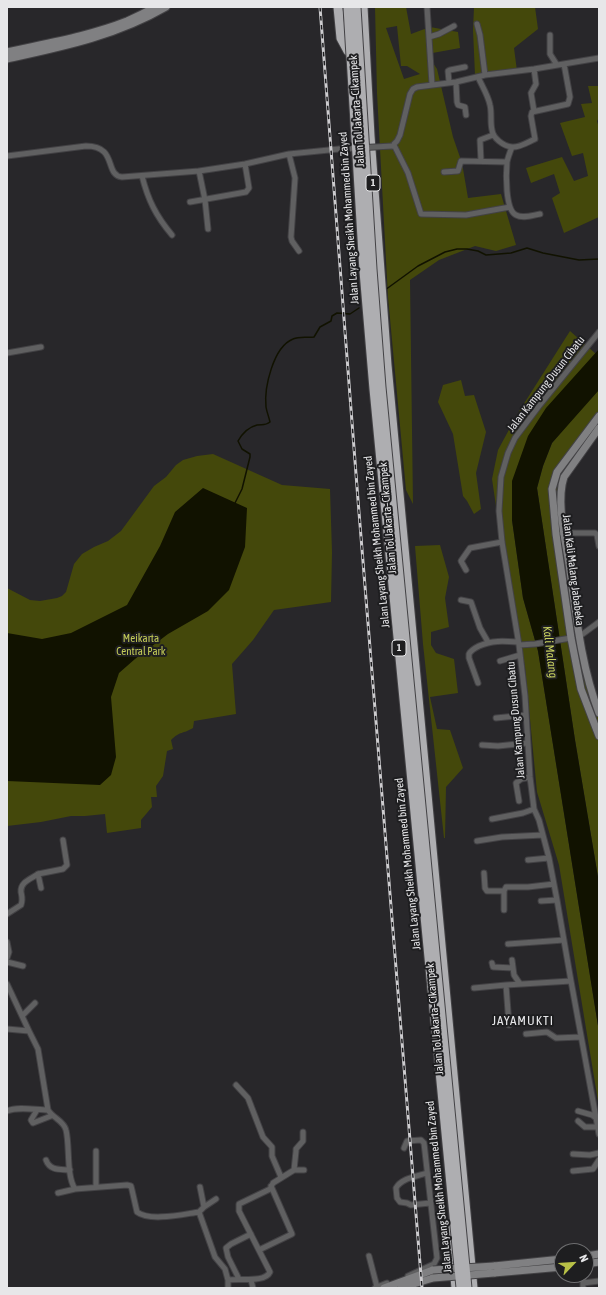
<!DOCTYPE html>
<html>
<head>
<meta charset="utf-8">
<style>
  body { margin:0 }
  #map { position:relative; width:606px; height:1295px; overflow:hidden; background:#28272a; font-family:"Asap Condensed",sans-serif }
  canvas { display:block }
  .frame { position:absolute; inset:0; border:8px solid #e7e7e9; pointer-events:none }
  .north { position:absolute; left:554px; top:1243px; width:40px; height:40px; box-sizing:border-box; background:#1e1e20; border:1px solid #6e6e70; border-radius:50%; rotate:65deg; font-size:11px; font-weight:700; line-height:16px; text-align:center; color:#e7e7e9 }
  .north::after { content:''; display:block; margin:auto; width:14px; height:18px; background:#b8c147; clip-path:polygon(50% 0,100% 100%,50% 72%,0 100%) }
</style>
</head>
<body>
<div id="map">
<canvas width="606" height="1295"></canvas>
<div class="frame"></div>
<div class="north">N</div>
</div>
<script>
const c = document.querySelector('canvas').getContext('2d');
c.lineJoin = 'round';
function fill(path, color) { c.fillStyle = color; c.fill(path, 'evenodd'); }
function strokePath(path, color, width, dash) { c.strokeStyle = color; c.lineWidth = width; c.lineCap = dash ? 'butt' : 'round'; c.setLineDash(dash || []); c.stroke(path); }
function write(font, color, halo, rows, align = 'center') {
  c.font = font + ' "Asap Condensed",sans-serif'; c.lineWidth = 4; c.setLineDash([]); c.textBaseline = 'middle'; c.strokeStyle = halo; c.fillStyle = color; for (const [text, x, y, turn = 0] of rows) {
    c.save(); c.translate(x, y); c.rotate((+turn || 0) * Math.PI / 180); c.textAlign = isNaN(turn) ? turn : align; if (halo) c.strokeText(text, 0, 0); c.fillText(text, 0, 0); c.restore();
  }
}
fill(new Path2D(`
  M375 7H406L411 34 430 27 458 32 460 48 427 54 437 69 453 137 462 163 468 198 501 194 516 245 496 251 475 246 439 260 410 280 413 504 406 490 388 297 377 93ZM397 26 401 66H407L420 74 404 79 386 28Z
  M474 7H535L538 29 514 48 517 71 475 75 473 30Z
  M588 86H599V118L597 121 599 128V217L564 233 552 198 560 193 554 174 531 183 526 168 562 157 574 181 588 176 583 153 572 156 560 123 585 117 581 104 592 103Z
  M570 331 596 354 512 520 523 598 538 651 599 1032V1107L559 865 537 792 525 667 501 540 492 479 498 450 518 413Z
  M461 380 465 396 474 395 486 432 476 473 481 509 474 514 467 501 463 496 453 434 438 402 443 385Z
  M599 388V428L561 486 581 646 599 712V883L575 740 537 488 543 466 552 443Z
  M213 454 282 485 330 489 332 552 331 602 274 610 253 640 232 664 236 714 194 721 193 728C183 734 180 731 171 740L173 749 167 751 163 776 156 786 157 797H151L152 807 141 820V828L107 833 105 814 85 816H71L41 822 7 826V588L30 600 40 601 57 598 62 596 66 592 74 564 82 554 94 547 108 541 121 531 154 486 166 477 176 465 183 460 197 456Z
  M440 545 449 577 445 598 449 627 431 632V645L436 653 454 659 458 693 430 697 437 729 450 730 463 768 446 787 445 838H444L423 644 415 546Z`), '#44480b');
fill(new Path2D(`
  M599 349V390L552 443 543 466 537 488 575 740 599 883V1032L538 651 523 598 512 520V481L528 436 546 408Z
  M203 488 247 508 245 547 229 590 208 611 168 634 135 659 119 673 111 697 116 757 111 775 100 785 7 781V633L42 639 71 633 127 605 160 546 175 512Z`), '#111200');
strokePath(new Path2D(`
  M385 290 418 266 445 252 457 249H467L478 251 486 255 511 253 527 248 543 253 579 260 599 259
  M235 503 242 489 250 457V454L242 449 238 441C242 434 249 427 257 425 262 424 265 426 270 422 269 417 267 413 266 407 264 388 273 347 293 339 300 336 307 338 314 337L320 327 331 321 332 316 337 313 350 314 359 308`), '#111200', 1.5);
const street = new Path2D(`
  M427 7 432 84
  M477 24 480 35 485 75
  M550 35V54L557 65
  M429 37 439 34 454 26
  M478 77C482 86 488 95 490 105 492 113 490 122 492 130 493 138 503 146 512 147 519 148 528 142 535 139L531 116 532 112 568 104 570 97 564 64
  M449 82 448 71 450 70 465 67
  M456 82 457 102 458 105 465 107 466 115
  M534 111 531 93 536 84 534 69
  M394 145 408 173 421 214 466 215 510 207
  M392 146 397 141 400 135 410 94 413 89 417 87 456 82 485 75 534 69 599 58
  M512 147C510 152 508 157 507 162 506 173 505 210 516 215 523 219 533 215 540 214
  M289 154 295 178 291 237 292 241 299 251
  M7 156 86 146C118 146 104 175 122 177L199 171 245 164 289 154 339 149
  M481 161 480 140 493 135
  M199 171 205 200 208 229
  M444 172 458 171 461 161 507 162
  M142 176C148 200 156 216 172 235
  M190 202 246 192 249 188 245 164
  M599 332 539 406 515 438 508 453 501 477 499 511 502 542 519 645 525 696 530 777 534 809 539 820 549 858 557 900 571 981 599 1134
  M7 353 41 347
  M562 533H595L597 535 599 546
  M466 570 461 561 470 548 502 542
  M461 600 471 602 480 628 488 642
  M580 636 599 622
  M519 645 535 644 571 638
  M500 661 520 655
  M478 683 469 658V654C471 650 475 648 479 646 492 640 504 641 518 642
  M496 718 526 715
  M482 745 498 746 527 743
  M519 801 516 783 521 779 530 777
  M492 819 523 813 534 809
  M477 841 502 837 543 835
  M528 860 549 858
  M484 873 485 888 487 891H504L506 887H528L554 884
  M38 874 63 869 67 865 63 840
  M504 891V910
  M541 901 557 900
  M7 914 21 905C23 900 22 897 21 892 20 882 31 879 38 874L41 888
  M7 942 9 952 7 958
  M508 944 564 940
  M512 960 514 975 520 984
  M7 962 23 966
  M492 963 493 967 513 968
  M7 984 29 1031
  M506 985 509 1025
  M474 988 506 985 571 981
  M22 1016 35 1003
  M7 1029 29 1031 38 1049 48 1110C53 1118 64 1121 66 1130 70 1146 66 1175 75 1189L127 1185 131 1186 132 1190 137 1212C150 1222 184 1214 199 1212L215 1257 225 1269 228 1280V1288
  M526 1034 547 1032 556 1038 581 1037
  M236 1085 248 1098 263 1137 272 1147V1156L281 1177
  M37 1110 31 1120 33 1123 51 1116
  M7 1111C18 1106 36 1110 48 1110
  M578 1111 592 1115 596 1118
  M578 1121 585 1127H597
  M404 1148 407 1141 421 1140 424 1143 437 1258 434 1264 408 1276
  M96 1151V1187
  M573 1154 590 1155 599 1153
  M46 1160C50 1171 60 1169 70 1170
  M294 1170H304
  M573 1171 593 1169 599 1160
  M427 1173C415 1177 402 1178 396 1188L397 1198 400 1202 407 1203 411 1205 430 1203
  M200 1187 204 1207
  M58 1193 75 1189
  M199 1212 204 1207 216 1199
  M259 1250 292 1234 271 1186
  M369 1256 377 1287 375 1288
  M583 1275V1288
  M239 1279 228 1257 226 1248 231 1244 251 1234
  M228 1280C239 1278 265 1283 270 1272L239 1211V1204L266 1191 270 1189 273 1183 294 1170 296 1151V1149L303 1141V1132
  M251 1280 253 1288
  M583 1283 599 1281
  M377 1287 387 1283`);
const secondary = new Path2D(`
  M7 52C47 43 89 36 127 21 136 17 146 12 155 7
  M7 59C62 47 116 36 166 7
  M599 416 557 472 552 489 556 534 571 638 581 689 599 736
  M599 428 564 477C556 501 565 539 569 564 576 614 581 666 599 713
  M586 1256 599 1254
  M586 1264 599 1262
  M494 1266 562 1259
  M494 1273 562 1267
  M384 1288 433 1270
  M401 1288 433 1278`);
const highway = new Path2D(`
  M338 7 341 38 348 51
  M363 7 370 136 387 365 473 1288
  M450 1224 456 1288`);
strokePath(street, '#434245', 7);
strokePath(secondary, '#434245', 9);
strokePath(highway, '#434245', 11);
strokePath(street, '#606061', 5);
strokePath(secondary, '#808082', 7);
strokePath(highway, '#aeaeb1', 9);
const rail = new Path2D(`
  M320 7 358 500 422 1288`);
strokePath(rail, '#cdcccf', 3);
strokePath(rail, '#1e1e20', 1.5, [4.5]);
const streetBridge = new Path2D(`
  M339 149 392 146`);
const secondaryBridge = new Path2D(`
  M433 1270 494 1266
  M433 1278 494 1273`);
const highwayBridge = new Path2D(`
  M348 7 364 271 374 389 461 1288
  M356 7 372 269 381 387 467 1288`);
strokePath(streetBridge, '#434245', 7, []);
strokePath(secondaryBridge, '#434245', 9, []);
strokePath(highwayBridge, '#434245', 11, []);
strokePath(streetBridge, '#606061', 5);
strokePath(secondaryBridge, '#808082', 7);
strokePath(highwayBridge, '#aeaeb1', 9);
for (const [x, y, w] of [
  [373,183,14],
  [399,648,14]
]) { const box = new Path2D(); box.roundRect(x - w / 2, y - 8, w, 16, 3); c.fillStyle = '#1e1e20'; c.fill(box); strokePath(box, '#e7e7e9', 1); }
write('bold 10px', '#e7e7e9', null, [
  ["1",373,183],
  ["1",399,648]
]);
write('11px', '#e7e7e9', '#1e1e20', [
  ["Jalan Tol Jakarta–Cikampek",357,111,-94],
  ["Jalan Layang Sheikh Mohammed bin Zayed",349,218,-94],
  ["Jalan Kampung Dusun Cibatu",546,384,-52],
  ["Jalan Tol Jakarta–Cikampek",388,518,-95],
  ["Jalan Layang Sheikh Mohammed bin Zayed",377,542,-96],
  ["Jalan Kali Malang Jababeka",573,570,83],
  ["Jalan Kampung Dusun Cibatu",516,720,-95],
  ["Jalan Layang Sheikh Mohammed bin Zayed",408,864,-96],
  ["Jalan Tol Jakarta–Cikampek",435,1019,-95],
  ["Jalan Layang Sheikh Mohammed bin Zayed",439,1187,-96]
]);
write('11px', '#c4cc58', '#1e1e20', [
  ["Meikarta",141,639],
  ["Central Park",141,652]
]);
write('italic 12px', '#cbd460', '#1e1e20', [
  ["Kali Malang",550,652,83]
]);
c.letterSpacing = '1px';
write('13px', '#e7e7e9', '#1e1e20', [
  ["JAYAMUKTI",523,1021]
]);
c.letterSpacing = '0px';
</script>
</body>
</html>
